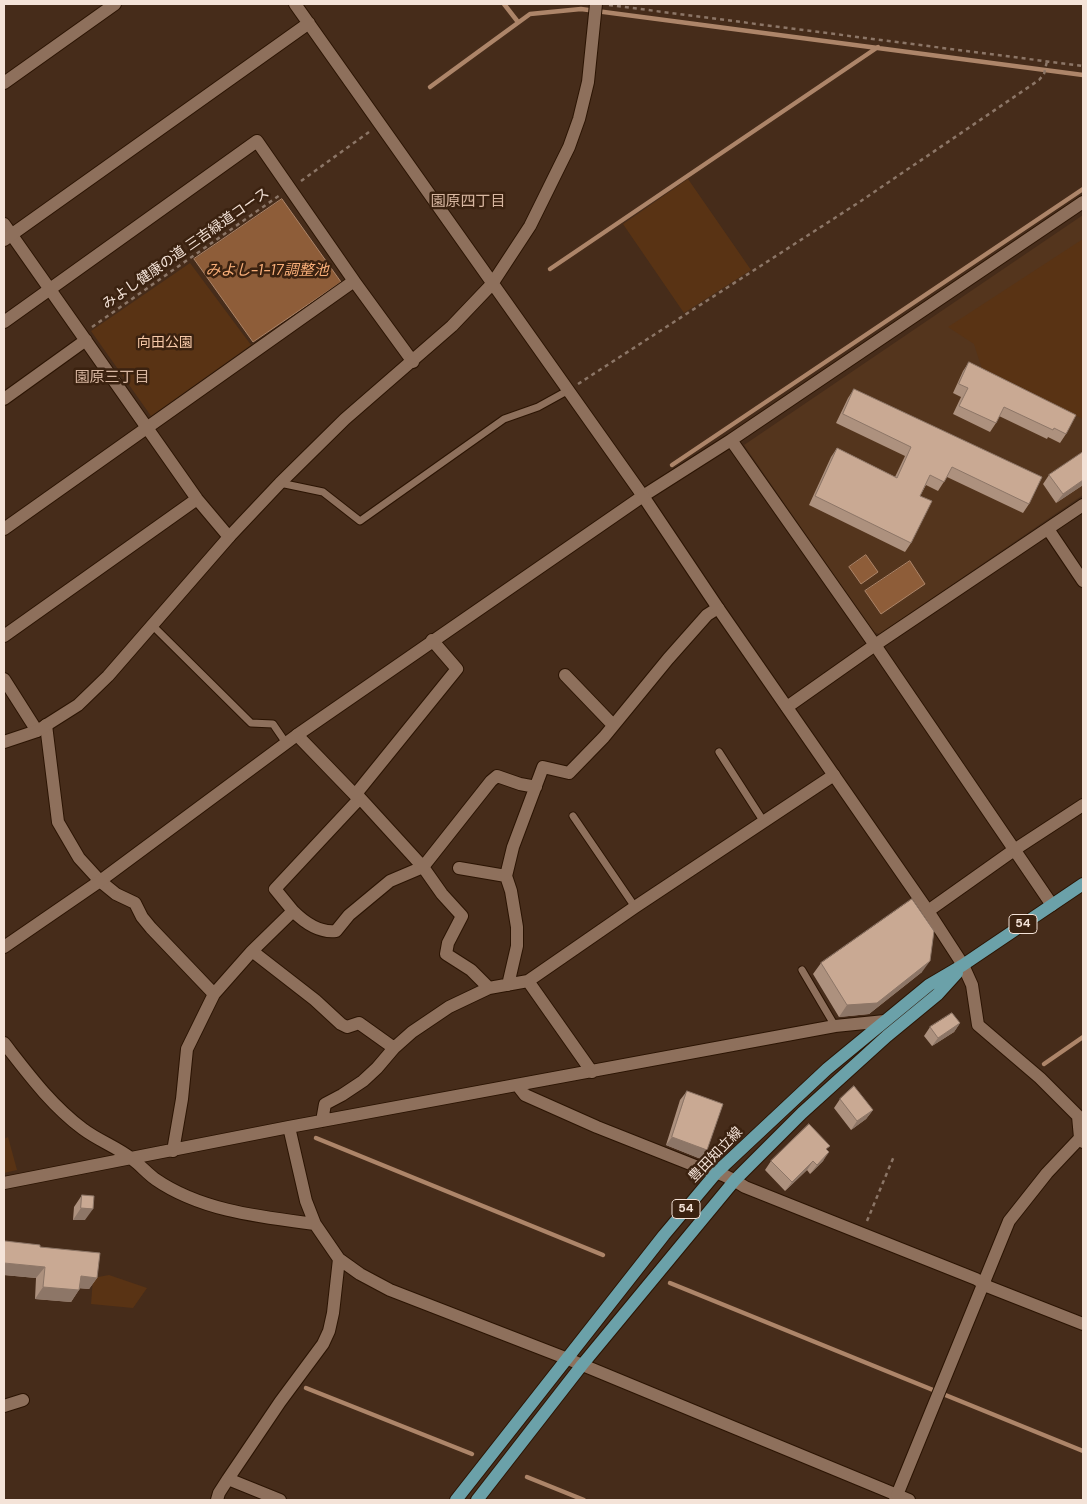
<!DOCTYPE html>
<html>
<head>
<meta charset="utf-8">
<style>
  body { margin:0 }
  #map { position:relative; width:1087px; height:1504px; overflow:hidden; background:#462c1a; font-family:"DM Sans",sans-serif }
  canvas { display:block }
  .frame { position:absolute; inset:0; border:5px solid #f4e3d8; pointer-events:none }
</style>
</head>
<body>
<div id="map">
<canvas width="1087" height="1504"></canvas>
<div class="frame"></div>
</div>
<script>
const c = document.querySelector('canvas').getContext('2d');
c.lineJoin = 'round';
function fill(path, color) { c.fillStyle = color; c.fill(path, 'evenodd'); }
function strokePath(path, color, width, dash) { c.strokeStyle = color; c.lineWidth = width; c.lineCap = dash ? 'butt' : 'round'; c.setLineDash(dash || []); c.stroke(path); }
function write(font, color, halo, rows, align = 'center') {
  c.font = font + ' "DM Sans","Noto Sans JP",sans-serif'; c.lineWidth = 5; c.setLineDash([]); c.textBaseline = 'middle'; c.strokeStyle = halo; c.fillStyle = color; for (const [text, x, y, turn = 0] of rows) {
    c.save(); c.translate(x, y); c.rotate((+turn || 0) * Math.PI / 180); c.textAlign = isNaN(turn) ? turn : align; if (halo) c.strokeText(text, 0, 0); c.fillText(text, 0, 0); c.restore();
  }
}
fill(new Path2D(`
  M1083 215V495L880 634 873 632 744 445Z`), '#54351d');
fill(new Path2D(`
  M688 179 751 270 684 313 623 224Z
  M1083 239V419L982 369 974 344 948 327Z
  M190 263 251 345 151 416 91 331Z
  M8 1137 17 1170 4 1173V1139Z
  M109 1275 147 1288 133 1308 91 1304 93 1278Z`), '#593314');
const water = new Path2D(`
  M282 199 341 282 253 342 194 259Z
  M866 555 878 572 861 584 849 567Z
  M910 561 925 584 881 614 865 591Z`);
fill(water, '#8e5d39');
strokePath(water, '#ad8569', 1);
strokePath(new Path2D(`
  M504 4 518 22
  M430 87 530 14 581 9 1083 75
  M550 269 878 47
  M672 465 1083 189
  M1044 1064 1083 1037
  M316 1138 603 1255
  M670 1283 1083 1451
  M306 1388 472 1454
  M527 1477 584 1500`), '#ad8569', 4.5);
const service = new Path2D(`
  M280 483 323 492 360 521 504 419 538 407 567 391
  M152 625 251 723 273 724 286 743
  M719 752 764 822
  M573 816 635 907
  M802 970 835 1026`);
const minor = new Path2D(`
  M4 83 115 4
  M4 224 197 499 229 537
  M4 322 257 141 354 281
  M4 399 86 340
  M731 440 875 645 1052 905
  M643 496 731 440 1083 202
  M4 529 354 281 413 362
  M1048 529 1083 581
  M4 636 197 499
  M565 675 613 725
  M4 679 37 731
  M787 707 875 645 1083 505
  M46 725 58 822 79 858 100 881 116 894 135 903 142 917 151 928 214 994
  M297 735 355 795 360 798 423 867 442 894 462 916 448 943 446 954 471 970 489 988
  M355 795 457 669 432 640
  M459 868 506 876
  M293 911C305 923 319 933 336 931L349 915 390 881 423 867 491 781 497 776 520 784 536 787
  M928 911 1014 850 1083 805
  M252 951 315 1000 341 1024 347 1027 359 1023 394 1048
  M963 965 972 985 978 1025 1040 1078 1078 1116 1080 1138 1083 1133
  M528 981 592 1072
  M508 985 517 946V927L511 891 506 876 513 847 543 767 569 773 604 737 668 659 707 615 718 608
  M4 1043C29 1075 51 1105 83 1129 99 1141 117 1147 132 1159 140 1165 147 1173 155 1179 201 1211 261 1217 315 1224
  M518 1086 525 1095 597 1127 703 1169C719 1172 732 1178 745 1187L976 1279 989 1287 1083 1324
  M322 1121 325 1104 342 1095 363 1081 377 1068 394 1048 412 1032 449 1007 489 988 528 981 635 907 834 775
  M289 1127 306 1201 315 1224 339 1259 360 1274 390 1290 568 1359 897 1495
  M173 1151 182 1099 187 1049 214 994 252 951 293 911 275 889 360 798
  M4 1183 289 1127 835 1026 885 1021
  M4 1406 23 1400
  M228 1479 280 1500
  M217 1500 219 1493 228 1479 280 1402 323 1344 329 1331 333 1313 339 1259
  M895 1500 1009 1221 1047 1173 1080 1138 1083 1142`);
const tertiary = new Path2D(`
  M295 4 643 496 718 608 928 911 963 965
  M4 240 309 23
  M4 742 37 731 78 705 108 676 229 537 280 483 345 419 452 326 492 284 530 226 569 147 579 119 588 82 596 4
  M4 947 100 881 297 735 643 496
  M897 1495 909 1500`);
const primary = new Path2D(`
  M456 1500 664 1235 717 1172 827 1069 929 985 963 965 1083 884
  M477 1500 582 1365 735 1180 802 1113 887 1036 938 994 957 973`);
strokePath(service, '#2b1403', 9);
strokePath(minor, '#2b1403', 14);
strokePath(tertiary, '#2b1403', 14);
strokePath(primary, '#2b1403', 14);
strokePath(new Path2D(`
  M609 5 1083 66
  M301 181 369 132
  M92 327 280 195
  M578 384 861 201 1039 80 1044 74 1047 61
  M867 1221 894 1156`), '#8c7667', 2.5, [4, 4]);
strokePath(service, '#8e705c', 7);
strokePath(minor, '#8e705c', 12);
strokePath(tertiary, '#8e705c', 12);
strokePath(primary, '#6ba1a9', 12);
fill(new Path2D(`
  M969 362 1066 434 1060 443 1048 437 1047 439 999 416 996 423 990 432 953 414 961 397 953 393 963 371Z
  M854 389 1029 504 1023 513 947 477 938 491 926 485 920 496 911 543 905 552 809 505 831 457 837 448 895 477 905 456 836 423 848 398Z
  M1083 452V485L1056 503 1043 484 1049 475Z
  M821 963 922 972 869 1014 839 1017 813 974Z
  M960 1023 954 1032 932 1046 924 1036 930 1027Z
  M687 1091 701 1159 666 1145 680 1100Z
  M840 1099 873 1110 866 1119 851 1130 834 1108Z
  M828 1150 823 1161 810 1174 807 1170 785 1191 765 1170 771 1161Z
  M82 1195 85 1220H73L74 1207Z
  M5 1241 40 1247 97 1278 89 1289 80 1288 71 1302 35 1299 36 1278 4 1275V1243Z`), '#ad917e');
fill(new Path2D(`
  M1083 480V485L1056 503 1063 494Z
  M930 961 922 972 869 1014 839 1017 847 1005Z
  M960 1023 954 1032 932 1046 938 1038Z
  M873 1110 866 1119 851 1130 857 1121Z
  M672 1137 707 1150 701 1159 666 1145Z
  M829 1152 823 1161 810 1174 817 1165Z
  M813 1161 807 1170 785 1191 792 1182Z
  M81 1208 93 1209 85 1220H73Z
  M4 1263 45 1267 36 1278 4 1275Z
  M81 1276 97 1278 89 1289 73 1288Z
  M43 1287 79 1290 71 1302 35 1299Z`), '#8d7667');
const building = new Path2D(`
  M969 362 1076 415 1066 434 1054 428 1053 430 1004 407 996 423 959 406 968 388 959 384Z
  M854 389 1042 477 1029 504 952 467 944 482 930 475 920 496 932 501 911 543 815 496 837 448 897 478 911 447 843 414Z
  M1083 452V480L1063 494 1049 475Z
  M912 899 934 931 930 961 877 1003 847 1005 821 963Z
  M952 1013 960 1023 938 1038 930 1027Z
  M854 1086 873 1110 857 1121 840 1099Z
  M687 1091 723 1104 707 1150 672 1137Z
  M809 1124 830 1146 826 1149 829 1152 817 1165 813 1161 792 1182 771 1161Z
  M82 1195 94 1196 93 1209 81 1208Z
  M5 1241 40 1245V1247L100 1253 97 1278 81 1276 79 1290 43 1287 45 1267 4 1263Z`);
fill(building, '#c9a993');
strokePath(building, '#8d7667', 1);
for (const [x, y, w] of [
  [1023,924,28],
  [686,1209,28]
]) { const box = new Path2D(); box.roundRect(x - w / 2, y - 9.5, w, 19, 4); c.fillStyle = '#3b2210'; c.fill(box); strokePath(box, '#f4e3d8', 1); }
write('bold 12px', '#f4e3d8', null, [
  ["54",1023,924],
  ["54",686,1209]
]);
write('14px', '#f4e3d8', '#3b2210', [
  ["みよし健康の道 三吉緑道コース",186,249,-35],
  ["豊田知立線",716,1155,-46]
]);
write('14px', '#f7c9a9', '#3b2210', [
  ["向田公園",165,343]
]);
write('15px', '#d8b7a1', '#3b2210', [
  ["園原四丁目",468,202],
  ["園原三丁目",112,378]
]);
write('italic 15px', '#f9af79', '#3b2210', [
  ["みよし-1-17調整池",267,271]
]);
</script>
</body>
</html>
